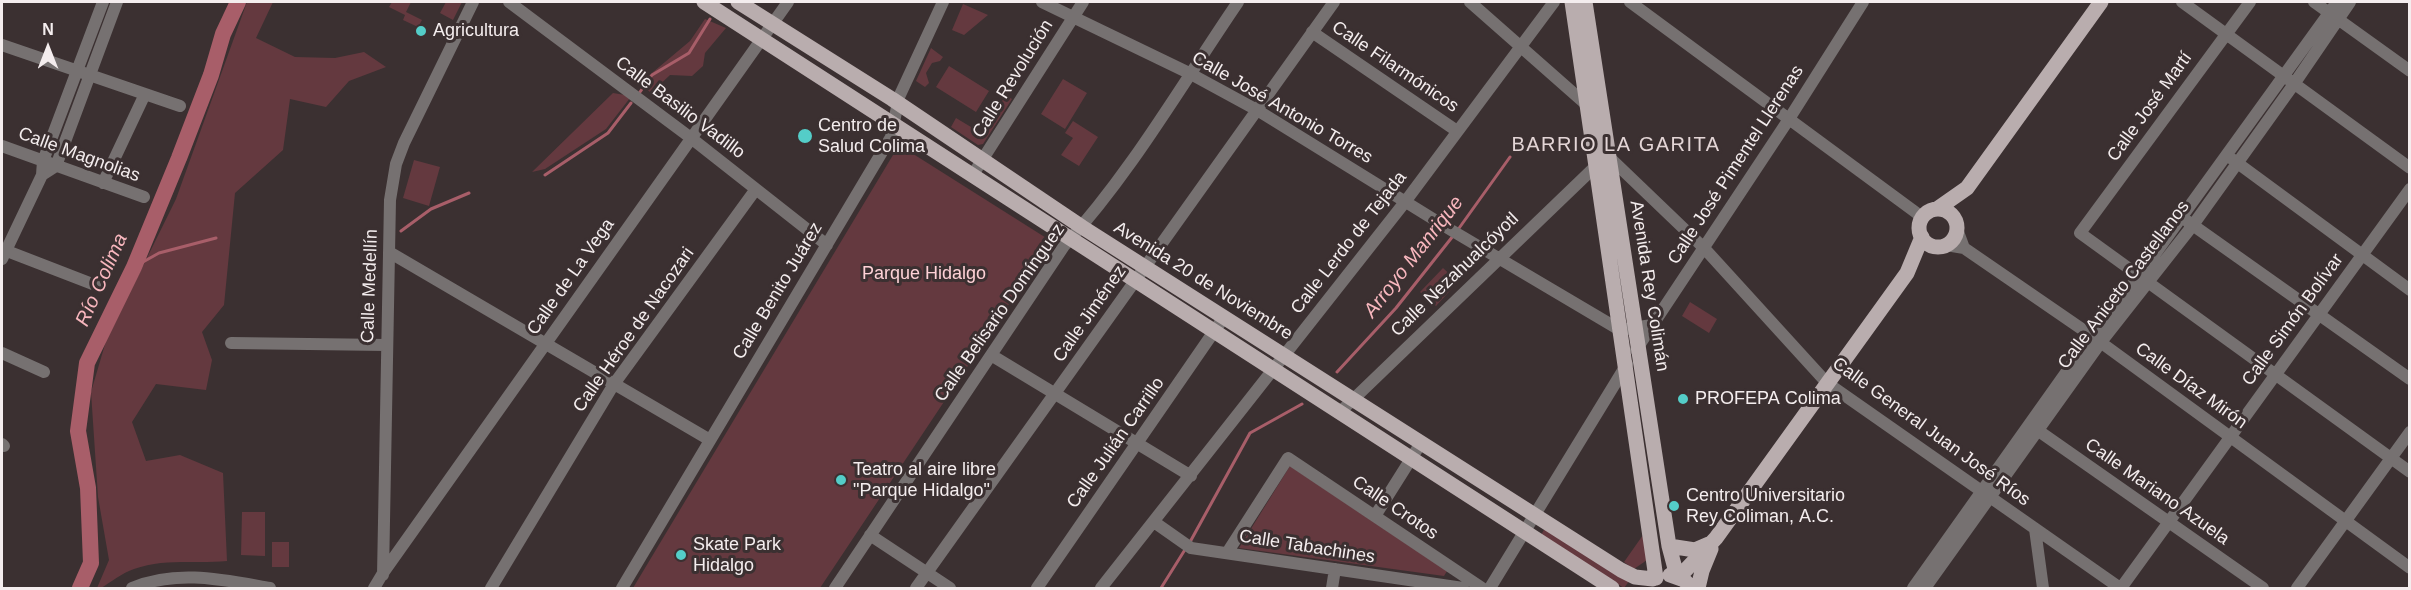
<!DOCTYPE html>
<html>
<head>
<meta charset="utf-8">
<style>
  body { margin:0 }
  #map { position:relative; width:2411px; height:590px; overflow:hidden; background:#3b3031; font-family:Helvetica,sans-serif }
  canvas { display:block }
  .frame { position:absolute; inset:0; border:3px solid #f4edee; pointer-events:none }
  .north { position:absolute; left:18px; top:18px; width:60px; height:60px; -webkit-text-stroke:4px #3b3031; paint-order:stroke; rotate:0deg; font-size:16px; font-weight:700; line-height:24px; text-align:center; color:#f4edee }
  .north::after { content:''; display:block; margin:auto; width:21px; height:27px; background:#f4edee; clip-path:polygon(50% 0,100% 100%,50% 72%,0 100%) }
</style>
</head>
<body>
<div id="map">
<canvas width="2411" height="590"></canvas>
<div class="frame"></div>
<div class="north">N</div>
</div>
<script>
const c = document.querySelector('canvas').getContext('2d');
c.lineJoin = 'round';
function fill(path, color) { c.fillStyle = color; c.fill(path, 'evenodd'); }
function strokePath(path, color, width, dash) { c.strokeStyle = color; c.lineWidth = width; c.lineCap = dash ? 'butt' : 'round'; c.setLineDash(dash || []); c.stroke(path); }
function write(font, color, halo, rows, align = 'center') {
  c.font = font + ' Helvetica,sans-serif'; c.lineWidth = 6; c.setLineDash([]); c.textBaseline = 'middle'; c.strokeStyle = halo; c.fillStyle = color; for (const [text, x, y, turn = 0] of rows) {
    c.save(); c.translate(x, y); c.rotate((+turn || 0) * Math.PI / 180); c.textAlign = isNaN(turn) ? turn : align; if (halo) c.strokeText(text, 0, 0); c.fillText(text, 0, 0); c.restore();
  }
}
fill(new Path2D(`
  M247 2H273L256 38 295 57 335 58 364 52 386 67 349 81 326 107 290 99 283 150 235 193 224 305 202 332 212 360 206 390 156 384 132 422 146 461 180 455 223 473 227 561C196 564 164 558 134 569 122 573 111 582 101 588H97L109 560 98 497 91 392 106 341 176 199Z
  M392 2H411L406 12 422 20 418 27 403 20 405 15 389 7Z
  M446 2H462L453 20 440 13Z
  M963 4 988 15 964 35 952 30Z
  M705 19 726 28 705 53 703 66 692 76 670 75 651 93 640 83 690 41Z
  M931 48 943 57 940 61 932 63 926 73 929 83 925 87 916 81Z
  M949 66 989 91 976 112 936 87Z
  M1063 79 1087 93 1065 129 1041 114Z
  M613 93 625 95 630 98 606 129 545 169 532 172Z
  M1006 95 1012 99 983 144 978 145 951 127 956 118 981 133Z
  M1073 121 1098 137 1079 166 1061 155 1073 138 1065 133Z
  M899 145 1051 241 820 588H633Z
  M414 160 440 167 429 206 403 198Z
  M1443 268 1458 282 1436 306 1420 292Z
  M1690 302 1717 319 1709 333 1682 316Z
  M1290 466 1447 571 1444 576 1239 548Z
  M242 512H265V556L241 555Z
  M1545 528 1630 580 1624 588 1541 535Z
  M1643 535 1647 560 1634 569 1624 562Z
  M272 542H289V567H272Z`), '#64393f');
strokePath(new Path2D(`
  M640 92 652 75 689 53 710 19
  M545 175 608 133 631 103
  M401 231 431 209 469 193
  M1457 231 1510 157
  M134 267 159 253 216 238
  M1337 372 1396 308 1453 236
  M1190 542 1250 433 1302 404
  M1161 588 1186 548`), '#a85e69', 3);
strokePath(new Path2D(`
  M80 588 91 563 88 488 78 431 87 363 134 267 179 158 211 75 223 34 238 2`), '#a85e69', 16);
strokePath(new Path2D(`
  M509 2 691 138 827 245
  M1042 2 1189 73 1257 110 1451 230 1620 330 1652 325
  M1470 2 1588 106
  M1630 2 1922 217
  M2182 2 2410 168
  M2250 2 2080 233 2410 472
  M2314 2 2410 71
  M1312 32 1457 131
  M2 45 180 106
  M2 146 144 197
  M1608 156 1704 248 1827 383 2120 588
  M2232 159 2410 290
  M42 175 56 166 117 2
  M972 176 1083 2
  M103 183 145 94
  M2187 221 2410 379
  M1957 229 1964 248 2092 336 2410 568
  M1946 245 1964 248
  M2 249 95 285
  M389 252 710 440
  M2 259 42 175 43 161 103 2
  M231 343 386 345
  M1636 350 1789 119 1863 2
  M2 353 44 372
  M991 355 1191 476
  M1339 413 1600 162
  M2033 427 2263 588
  M2 444 4 446
  M1375 516 1421 443
  M1154 522 1191 548 1463 588
  M2035 529 2043 588
  M870 535 950 588
  M1227 553 1288 458 1482 588
  M383 575 390 200 396 164 404 143 473 2
  M132 588C177 569 224 580 270 588
  M374 588 383 573 788 2
  M491 588 614 384 756 189
  M622 588 891 137 899 97 943 2
  M835 588 1064 246C1131 173 1182 84 1238 2
  M916 588 1334 2
  M1037 588 1224 317
  M1101 588 1405 202 1554 2
  M1332 588 1335 569
  M1490 588 1627 364
  M1913 588 2092 336 2139 276 2337 2
  M1925 588 2101 342 2193 225 2294 84 2350 2
  M2121 588 2410 189
  M2297 588 2410 432`), '#767171', 12);
strokePath(new Path2D(`
  M704 2 1612 588
  M738 2 892 99 1082 227 1621 570 1635 577 1653 579
  M1572 2 1656 578
  M1585 2 1669 546 1677 576
  M1937 209 1967 188 2101 2
  M1919 228a19 19 0 1 1 38 0a19 19 0 1 1-38 0Z
  M1669 546 1695 550 1709 544
  M1670 575 1684 580 1692 588
  M1679 577 1716 538 1907 273 1922 237
  M1698 588 1702 571 1711 549`), '#b9adae', 15);
for (const [x, y, r, color] of [
  [421,31,6,"#54cdc8"],
  [805,136,8,"#54cdc8"],
  [1683,399,6,"#54cdc8"],
  [841,480,6,"#54cdc8"],
  [1674,506,6,"#54cdc8"],
  [681,555,6,"#54cdc8"]
]) { const dot = new Path2D(); dot.arc(x, y, r, 0, 2 * Math.PI); c.fillStyle = color; c.fill(dot); strokePath(dot, '#3b3031', 2); }
write('18px', '#f4edee', '#3b3031', [
  ["Agricultura",433,31],
  ["Centro de",818,126],
  ["Salud Colima",818,147],
  ["PROFEPA Colima",1695,399],
  ["Teatro al aire libre",853,470],
  ["\"Parque Hidalgo\"",853,491],
  ["Centro Universitario",1686,496],
  ["Rey Coliman, A.C.",1686,517],
  ["Skate Park",693,545],
  ["Hidalgo",693,566]
], 'left');
write('18px', '#f4edee', '#3b3031', [
  ["Calle Filarmónicos",1395,67,34],
  ["Calle Revolución",1013,79,-58],
  ["Calle José Martí",2150,107,-54],
  ["Calle Basilio Vadillo",680,108,37],
  ["Calle José Antonio Torres",1282,108,30],
  ["Calle Magnolias",79,155,20],
  ["Calle José Pimentel Llerenas",1736,165,-57],
  ["Calle Lerdo de Tejada",1349,243,-52],
  ["Calle Nezahualcóyotl",1455,275,-44],
  ["Calle de La Vega",571,277,-55],
  ["Avenida 20 de Noviembre",1203,281,32],
  ["Calle Aniceto Castellanos",2124,285,-53],
  ["Calle Medellín",370,286,-88],
  ["Avenida Rey Colimán",1649,286,81],
  ["Calle Benito Juárez",778,291,-59],
  ["Calle Belisario Domínguez",1000,313,-55],
  ["Calle Jiménez",1090,314,-55],
  ["Calle Simón Bolívar",2293,320,-54],
  ["Calle Héroe de Nacozari",634,330,-55],
  ["Calle Díaz Mirón",2191,386,36],
  ["Calle General Juan José Ríos",1931,432,36],
  ["Calle Julián Carrillo",1116,443,-55],
  ["Calle Mariano Azuela",2157,492,35],
  ["Calle Crotos",1395,508,34],
  ["Calle Tabachines",1307,547,9]
]);
write('18px', '#fed1d6', '#3b3031', [
  ["Parque Hidalgo",924,274]
]);
c.letterSpacing = '1.5px';
write('20px', '#e3d5d6', '#3b3031', [
  ["BARRIO LA GARITA",1616,145]
]);
c.letterSpacing = '0px';
write('italic 20px', '#f8b7be', '#3b3031', [
  ["Arroyo Manrique",1414,257,-52],
  ["Río Colima",102,280,-66]
]);
</script>
</body>
</html>
